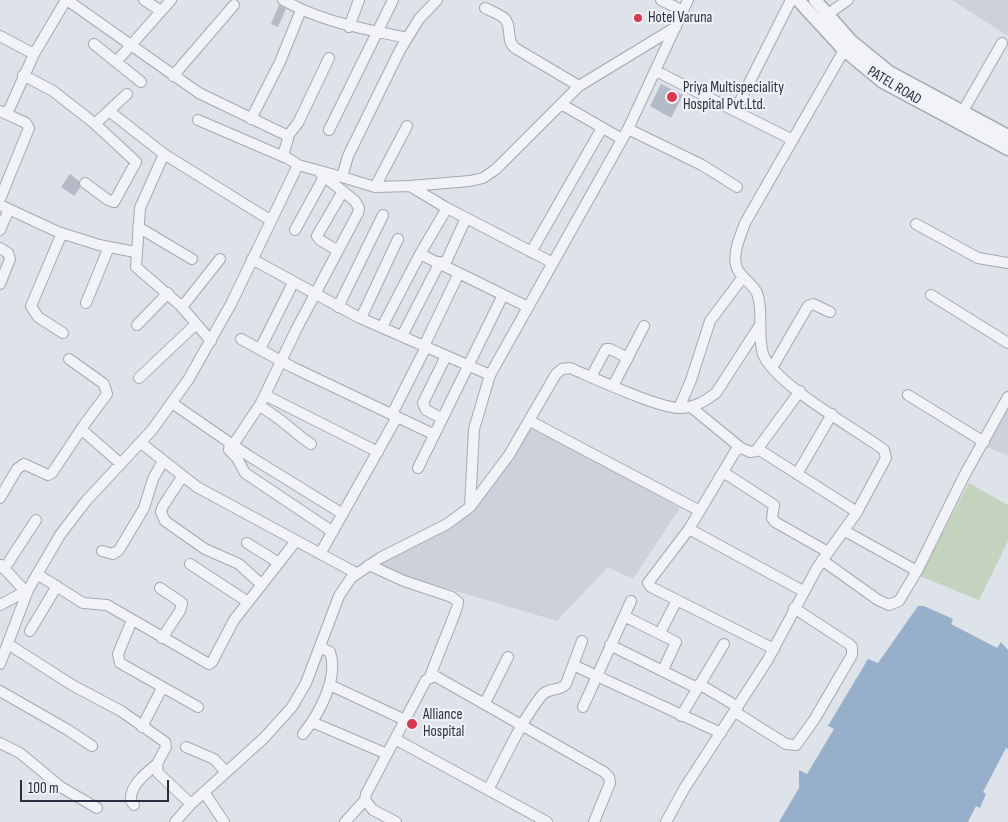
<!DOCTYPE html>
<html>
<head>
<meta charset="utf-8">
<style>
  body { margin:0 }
  #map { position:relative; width:1008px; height:822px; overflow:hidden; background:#dee2e9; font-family:"Sofia Sans Condensed",sans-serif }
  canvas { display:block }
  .scale { position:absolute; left:20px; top:780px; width:149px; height:22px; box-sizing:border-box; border:2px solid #263041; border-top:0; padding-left:6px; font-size:15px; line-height:18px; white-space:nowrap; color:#263041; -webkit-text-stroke:4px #edf1f6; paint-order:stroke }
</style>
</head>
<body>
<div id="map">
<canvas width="1008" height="822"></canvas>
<div class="scale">100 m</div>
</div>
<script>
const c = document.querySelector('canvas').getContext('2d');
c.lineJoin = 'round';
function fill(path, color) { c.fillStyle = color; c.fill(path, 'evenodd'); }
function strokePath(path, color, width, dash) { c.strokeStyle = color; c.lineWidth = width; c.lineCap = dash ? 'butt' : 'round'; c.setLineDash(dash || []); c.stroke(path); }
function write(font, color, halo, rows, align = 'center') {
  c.font = font + ' "Sofia Sans Condensed",sans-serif'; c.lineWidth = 4.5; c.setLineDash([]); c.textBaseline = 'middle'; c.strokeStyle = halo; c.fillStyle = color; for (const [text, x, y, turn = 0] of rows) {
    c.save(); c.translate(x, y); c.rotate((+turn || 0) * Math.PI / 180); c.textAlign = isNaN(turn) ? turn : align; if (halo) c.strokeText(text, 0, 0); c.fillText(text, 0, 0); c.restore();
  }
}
fill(new Path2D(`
  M952 0H1008V36Z
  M1008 389V456L979 443Z
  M526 423 680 508 633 579 608 567 557 621 362 563 407 539 440 527 468 502 504 462Z`), '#ccd1db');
fill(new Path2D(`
  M969 483 1008 505V541L979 600 920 576Z`), '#c4d3be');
fill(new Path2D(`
  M918 606H924L953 619 951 624 997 648 1001 642 1008 650V749L1006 748 983 792 986 794 980 808 976 806 968 822H779L799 788V770L807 774 834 729 828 726 868 659 878 663Z`), '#96b0cc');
fill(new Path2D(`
  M279 5 286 9 278 27 271 24Z
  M661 84 683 95 671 118 650 106Z
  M70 174 79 181 80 188 74 196 61 187Z`), '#b5bbc6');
const minor = new Path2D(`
  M67 0 199 93 286 135 288 139 283 155 298 165
  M144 0 161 11
  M283 0C324 23 362 28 407 38
  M661 0 683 11
  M485 8C491 11 499 14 504 18 513 26 505 40 515 48L579 86
  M822 18 848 0
  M349 27 359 0
  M0 36 34 54
  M94 44 141 82
  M116 62 171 0
  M656 71 735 111 791 0
  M23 75 53 91 94 123 97 122 127 94
  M173 76 234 5
  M561 104 622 139
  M0 111 26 123 29 128 0 199
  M109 111 164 154 270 220
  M735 111 793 140
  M963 111 1002 43
  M7 114 34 54 66 0
  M251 119 280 62 301 10
  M198 120 284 157
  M628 129 702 165 737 187
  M329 130 393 0
  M287 137 298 123 329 58
  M164 154 140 208 136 267 180 305 211 341
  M342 177 375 187 410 186 470 181 483 178 496 169 579 86 676 27
  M85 183 108 200 114 202 136 162 94 123
  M410 186 445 207 553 263
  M375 187 407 126
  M0 205 58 232 99 245 135 252
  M916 224 978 258 1008 263
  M138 227 192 259
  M0 230 9 209
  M295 230 324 177
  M62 233 31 306 38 317 63 333
  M0 248 8 253 10 259 0 284
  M338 251 320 240 317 236 343 191
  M531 252 602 128
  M420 254 528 307
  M252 259 358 317 490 375
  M445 264 466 218
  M931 295 1008 343
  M86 303 109 247
  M182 307 220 259
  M338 307 383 215
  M361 318 398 239
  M137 325 168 293
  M382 327 420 254 447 208
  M402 336 440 262
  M241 339 292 367 433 434
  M424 346 459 273
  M260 349 293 283
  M772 368 808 306 813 304 830 312
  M591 377 606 349H610L628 358
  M139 378 196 324
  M613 386 644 326
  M265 395 378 452
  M908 395 984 442
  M172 403 249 456 343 514
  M259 406C279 416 293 432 311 444
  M691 407 741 448
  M679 408 691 380 710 321 743 277
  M392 414 426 347
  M441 418 426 410 423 403 446 356
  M530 421 700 511
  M81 429 121 464
  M141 443 197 487 356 573
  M230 443 229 450 237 458 245 473 333 532
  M233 445 261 403 296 330 358 213 359 208 355 201 320 173
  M758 449 857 512
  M418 468 503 295
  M723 472 774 505 772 518 775 522 828 552
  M797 474 832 414
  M182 477 163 506 161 512 165 521 205 549 239 564 262 585
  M0 498 17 469 24 464 48 475 52 473 84 425 107 394 104 384 69 359
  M470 507 474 429 490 375 628 129 688 0
  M689 529 803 591
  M845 531 917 571
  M247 543 279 563
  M102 551 113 554 119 550 144 508 153 479 163 461
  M320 554 397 417
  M822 560 878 600 889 605 899 601 917 571 964 476 1008 397
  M190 564 248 602
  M1 565 25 591
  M369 565 404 581 452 597 458 602C459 607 434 663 430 677
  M4 569 36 520
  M37 574 83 603 107 605 209 664 212 662 234 620 296 541
  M160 588 182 603 180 611 162 638
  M0 605 28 590
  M624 616 676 642 663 670
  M132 620 118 654 120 663 198 707
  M30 631 57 586
  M660 633 677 600
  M8 644 72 685 121 711 165 742 166 747 157 764 158 773 191 804
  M610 645 697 688
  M774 649 651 587 648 583 689 529 736 450 741 448 750 452 756 451 800 391
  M0 664 28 590 60 535 86 501 152 430 188 380 231 304 298 165 342 177 348 156 400 50 419 19 437 0
  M573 665 721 733
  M699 684 738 707
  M330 685 405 720
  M0 691 68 730 92 746
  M485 703 508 657
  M583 707 631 601
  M735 712 786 744 796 745 814 720 852 655V647L849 644 794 608
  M681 716 724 644
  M312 722 387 754
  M142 727 162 688
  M303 734C319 714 339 678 330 652L320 647
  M395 739 547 822
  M0 743 20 753 61 787 97 808
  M186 747 214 759 226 772
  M488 790C505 758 520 723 542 695 549 687 559 692 566 684L582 641
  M204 792 224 822
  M134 805 131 801C129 786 147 772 157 764
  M175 822 191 804 264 738 292 707 306 683 339 596 351 578 380 558 447 524 470 507 509 455 556 374 562 369 570 368C594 378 658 408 680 408 694 408 705 401 716 393L760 325
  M345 822 365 800
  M396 822 373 810 365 800 366 794 426 680 435 676 604 772 609 777 610 783 594 822
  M666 822 684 789 767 661 817 568 857 512 886 458 884 450C856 429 774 384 763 354 757 334 764 312 757 293 753 285 745 280 740 273 729 260 740 237 745 223L847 45`);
const tertiary = new Path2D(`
  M798 0 843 49 883 82 1008 149
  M815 0 851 41 889 72 1008 136`);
strokePath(minor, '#a3a9b3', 12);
strokePath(tertiary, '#a3a9b3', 15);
strokePath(minor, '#f1f3f7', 10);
strokePath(tertiary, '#f1f3f7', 12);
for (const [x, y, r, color] of [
  [638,18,5,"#d93851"],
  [672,97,6,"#d93851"],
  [412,724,6,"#d93851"]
]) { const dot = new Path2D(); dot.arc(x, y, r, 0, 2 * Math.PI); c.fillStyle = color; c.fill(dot); strokePath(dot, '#edf1f6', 2); }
write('15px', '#263041', '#edf1f6', [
  ["Hotel Varuna",648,18],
  ["Priya Multispeciality",683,88],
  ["Hospital Pvt.Ltd.",683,105],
  ["Alliance",423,715],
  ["Hospital",423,732]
], 'left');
write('15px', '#263041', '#edf1f6', [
  ["PATEL ROAD",894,86,31]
]);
</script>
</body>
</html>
